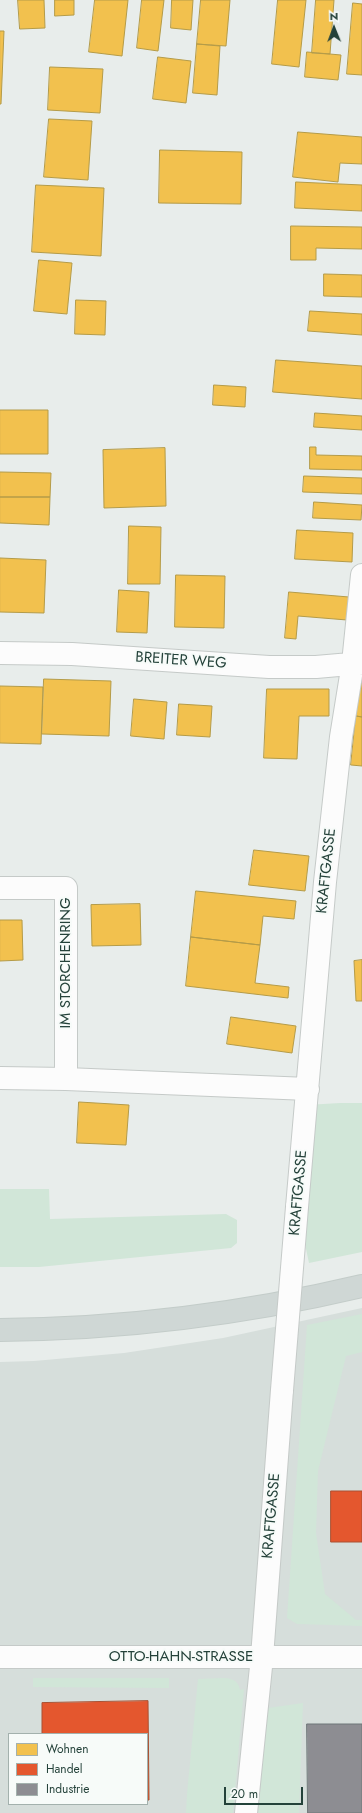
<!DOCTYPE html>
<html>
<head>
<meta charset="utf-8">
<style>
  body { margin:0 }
  #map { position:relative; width:362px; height:1813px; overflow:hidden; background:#e8edeb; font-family:Jost,sans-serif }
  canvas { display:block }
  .legend { position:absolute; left:8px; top:1733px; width:140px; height:72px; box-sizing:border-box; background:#f7fbf9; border:1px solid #a3b1ad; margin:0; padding:5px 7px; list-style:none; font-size:12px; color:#24423a }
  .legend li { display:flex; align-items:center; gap:8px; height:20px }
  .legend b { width:20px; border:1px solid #a3b1ad }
  .north { position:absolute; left:314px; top:8px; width:40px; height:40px; -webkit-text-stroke:3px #f7fbf9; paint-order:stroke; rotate:359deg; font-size:11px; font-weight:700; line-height:16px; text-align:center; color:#24423a }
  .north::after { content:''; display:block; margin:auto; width:14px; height:18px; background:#24423a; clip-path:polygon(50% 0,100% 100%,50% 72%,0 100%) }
  .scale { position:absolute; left:224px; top:1787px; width:79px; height:18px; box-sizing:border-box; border:2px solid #24423a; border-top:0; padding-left:5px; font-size:12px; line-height:14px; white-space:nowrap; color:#24423a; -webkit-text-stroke:3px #f7fbf9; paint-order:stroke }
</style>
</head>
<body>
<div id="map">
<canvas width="362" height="1813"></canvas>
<ul class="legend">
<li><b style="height:11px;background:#f2c14e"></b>Wohnen</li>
<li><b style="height:11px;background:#e4572e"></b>Handel</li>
<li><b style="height:11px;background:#8d8d92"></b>Industrie</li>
</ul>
<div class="north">N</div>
<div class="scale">20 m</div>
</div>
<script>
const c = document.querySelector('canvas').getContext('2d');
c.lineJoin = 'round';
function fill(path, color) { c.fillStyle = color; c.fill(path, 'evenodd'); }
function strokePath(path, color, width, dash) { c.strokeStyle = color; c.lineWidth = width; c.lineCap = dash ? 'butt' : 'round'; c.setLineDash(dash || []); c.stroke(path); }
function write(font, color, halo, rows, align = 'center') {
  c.font = font + ' Jost,sans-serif'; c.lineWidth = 4; c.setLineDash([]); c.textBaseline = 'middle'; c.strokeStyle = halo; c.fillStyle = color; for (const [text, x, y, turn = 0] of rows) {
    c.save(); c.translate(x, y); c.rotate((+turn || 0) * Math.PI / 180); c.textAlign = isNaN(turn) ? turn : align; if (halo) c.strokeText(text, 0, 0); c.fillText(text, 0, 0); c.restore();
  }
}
fill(new Path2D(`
  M362 1308V1813H0V1362L34 1361 124 1353 223 1338ZM9 1734H147V1804H9Z`), '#d6dedb');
fill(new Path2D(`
  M340 1103H362V1252L309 1263 297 1207 306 1105Z
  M0 1189H49L50 1219 226 1214 237 1220V1243L231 1248 39 1267H0Z
  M362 1314V1352L346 1356 318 1471 316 1533 325 1594 356 1620H362V1626L297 1624 287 1618 307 1325Z
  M33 1678H169V1688L33 1687Z
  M221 1678C230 1678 238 1679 240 1690L244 1689 233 1813H186L187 1794 198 1679Z
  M303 1703 299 1813H258L268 1708Z`), '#d1e6d8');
const homes = new Path2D(`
  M18 0H44L45 28 20 29Z
  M55 0H74V15L55 16Z
  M95 0H128L122 56 89 52Z
  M142 0H164L158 51 137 48Z
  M172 0H193L191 30 171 28Z
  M201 0H230L226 46 197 44Z
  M278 0H306L299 67 272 64Z
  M316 0H334L330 54 312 53Z
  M353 3 362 4V75L347 74Z
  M0 31H4L1 104H0Z
  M197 44 220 46 217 95 193 93Z
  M307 52 341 55 338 80 305 77Z
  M158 57 191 61 186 103 153 99Z
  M50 67 103 69 100 113 48 110Z
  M49 119 92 121 88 180 44 177Z
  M298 132 362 137V164L340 163 338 182 293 177Z
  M160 150 242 152 241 204 159 203Z
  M296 182 362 185V211L295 208Z
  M36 185 104 188 101 256 32 252Z
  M291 226 362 227V249L316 248V260H291Z
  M39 260 72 263 67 314 34 311Z
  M324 274 362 275V297L324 296Z
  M76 300 106 301 105 335 75 334Z
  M310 311 362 314V335L308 331Z
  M276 360 362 366V399L273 392Z
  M214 385 246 387 245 407 213 405Z
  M0 410H48V454H0Z
  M315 413 362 416V430L314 427Z
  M310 447H316V455L362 456V470L310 469Z
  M165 448 166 506 104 508 103 450Z
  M0 472 51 473 50 497H0Z
  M304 476 362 478V494L303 492Z
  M0 497H50L49 525 0 523Z
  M314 502 362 505 361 520 313 518Z
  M129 526 161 527 160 584H128Z
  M297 530 353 533 352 562 295 559Z
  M0 558 46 560 44 613 0 612Z
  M176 575 225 576 224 628 175 627Z
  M119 590 149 592 147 633 117 632Z
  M289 592 349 597 347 620 298 616 296 639 285 638Z
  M44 679 111 681 109 736 42 734Z
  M360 683H362V717L356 716Z
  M0 686 43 687 41 744 0 743Z
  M267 689H329V716H299L297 759 264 758Z
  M134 699 167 702 164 739 131 736Z
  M179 704 212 706 210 737 177 735Z
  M356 716 362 717V766L351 765Z
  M254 850 309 856 305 891 249 885Z
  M196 891 296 901 294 919 263 916 260 945 191 937Z
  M140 904 141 945 92 946 91 905Z
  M0 920H22L23 960 0 961Z
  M191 937 260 945 255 983 289 987 288 998 186 986Z
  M362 960V1001H356L354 961Z
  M231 1017 296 1026 292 1053 227 1044Z
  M79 1102 129 1105 126 1145 77 1143Z`);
fill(homes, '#f2c14e');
strokePath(homes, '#b49b48', 1);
const shops = new Path2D(`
  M331 1491H362V1542H331Z
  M148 1701 149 1800H147V1734H42V1703Z
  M313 1779H362V1813H313Z`);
fill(shops, '#e4572e');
strokePath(shops, '#aa5132', 1);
const industry = new Path2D(`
  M307 1724H362V1813H308Z`);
fill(industry, '#8d8d92');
strokePath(industry, '#6e7678', 1);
const minor = new Path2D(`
  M0 653 72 654 269 667H316L362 663
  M0 888H66V1079L0 1078
  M66 1079 308 1089
  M297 1207 325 882 341 737 353 663 362 575
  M0 1657H362
  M246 1813 262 1657 282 1390`);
const major = new Path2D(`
  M0 1330C121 1329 244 1314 362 1286`);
strokePath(minor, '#c5cac8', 24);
strokePath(major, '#c3ccc9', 24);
strokePath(minor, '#fcfcfc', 22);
strokePath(major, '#cfd7d5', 22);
const minorBridge = new Path2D(`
  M282 1390 297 1207`);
strokePath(minorBridge, '#c5cac8', 24, []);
strokePath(minorBridge, '#fcfcfc', 22);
write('15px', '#24423a', '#f7fbf9', [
  ["BREITER WEG",181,661,4],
  ["KRAFTGASSE",327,871,-84],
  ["IM STORCHENRING",66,963,-90],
  ["KRAFTGASSE",299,1193,-85],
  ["KRAFTGASSE",272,1516,-85],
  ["OTTO-HAHN-STRASSE",181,1657]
]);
</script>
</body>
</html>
